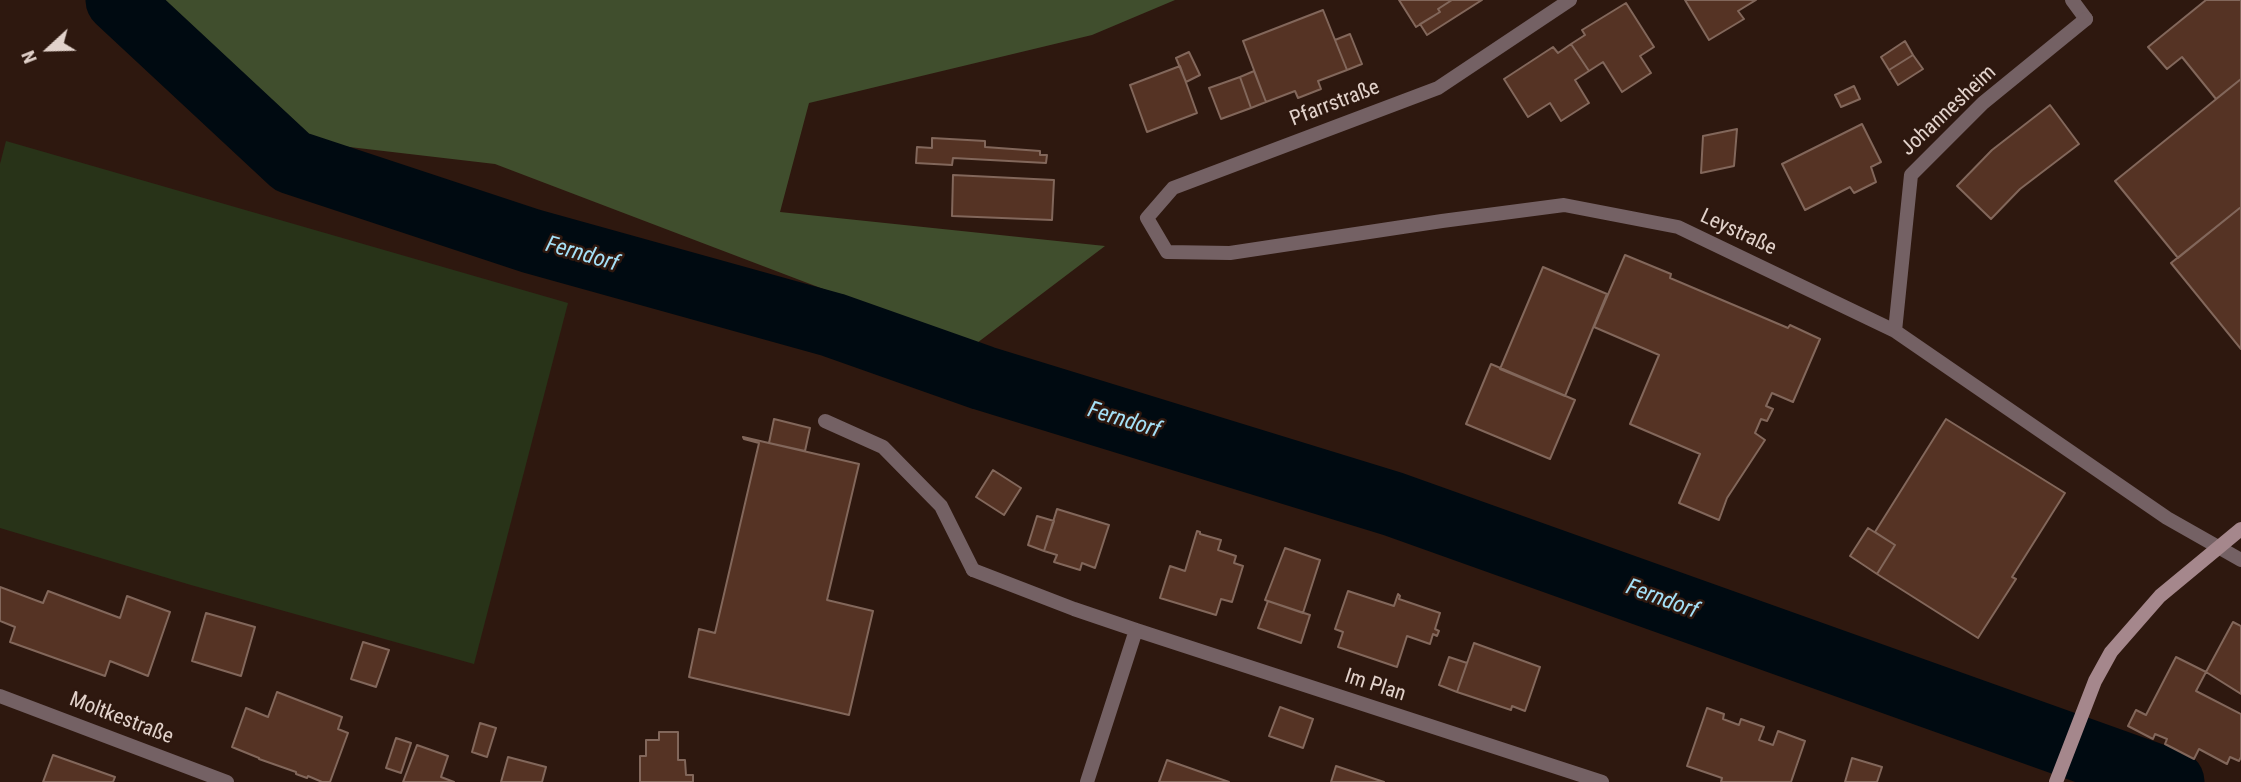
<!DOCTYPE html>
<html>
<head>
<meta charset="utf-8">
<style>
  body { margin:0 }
  #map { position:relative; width:2241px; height:782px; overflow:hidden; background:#2e180f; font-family:"Roboto Condensed",sans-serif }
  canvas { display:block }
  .north { position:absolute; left:14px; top:14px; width:70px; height:70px; -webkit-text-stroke:5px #2e180f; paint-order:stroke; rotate:248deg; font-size:19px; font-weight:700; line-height:28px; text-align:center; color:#e2d2cb }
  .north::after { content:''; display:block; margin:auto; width:24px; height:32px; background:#e2d2cb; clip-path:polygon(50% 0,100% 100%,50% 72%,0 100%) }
</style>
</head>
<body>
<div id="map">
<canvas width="2241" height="782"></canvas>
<div class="north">N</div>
</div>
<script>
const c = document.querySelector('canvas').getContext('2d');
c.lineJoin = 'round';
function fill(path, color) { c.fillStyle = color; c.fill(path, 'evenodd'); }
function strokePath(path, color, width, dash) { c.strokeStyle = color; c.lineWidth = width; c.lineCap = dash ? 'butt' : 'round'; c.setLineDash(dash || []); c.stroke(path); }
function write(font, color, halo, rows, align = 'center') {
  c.font = font + ' "Roboto Condensed",sans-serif'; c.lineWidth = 5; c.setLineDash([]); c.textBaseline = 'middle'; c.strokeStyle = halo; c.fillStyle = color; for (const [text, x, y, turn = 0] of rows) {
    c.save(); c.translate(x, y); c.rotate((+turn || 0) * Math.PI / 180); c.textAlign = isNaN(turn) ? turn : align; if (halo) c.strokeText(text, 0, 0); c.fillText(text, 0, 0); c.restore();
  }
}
fill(new Path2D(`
  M6 141 568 303 474 664 191 585 0 528V164Z`), '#283318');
fill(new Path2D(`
  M139 0H1175L1092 35 809 103 780 212 1105 246 973 346 495 164 298 141Z`), '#404e2d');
strokePath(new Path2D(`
  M118 0 292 162 531 241 833 325 983 378 1393 504 2172 782`), '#000a11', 65);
const building = new Path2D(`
  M1399 0H1452L1438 9 1440 12 1416 27Z
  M1452 0H1482L1427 35 1420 24 1440 12 1438 9Z
  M1685 0H1756L1738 11 1744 19 1709 40Z
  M2206 0H2241V79L2216 99 2182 57 2167 69 2148 47Z
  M1626 3 1654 47 1640 56 1651 73 1622 92 1603 62 1589 71 1571 44 1585 35 1582 30Z
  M1323 10 1347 70 1318 81 1321 89 1298 98 1295 91 1266 102 1243 41Z
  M1350 34 1362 64 1347 70 1335 40Z
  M1905 41 1913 55 1889 70 1881 57Z
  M1571 44 1589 71 1575 80 1589 103 1561 121 1550 103 1528 117 1504 79 1553 47 1558 53Z
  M1189 52 1200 75 1186 82 1176 58Z
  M1913 55 1923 69 1898 85 1889 70Z
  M1180 66 1197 113 1147 132 1130 85Z
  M1254 71 1266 102 1251 108 1240 77Z
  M1240 77 1251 108 1221 119 1209 88Z
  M2241 79V207L2178 258 2115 181Z
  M1854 86 1860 99 1841 107 1835 95Z
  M2050 105 2079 144 2020 189 1991 219 1957 186 1992 150Z
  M1862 124 1881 162 1871 167 1876 182 1854 193 1850 187 1805 210 1782 164Z
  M1737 129 1734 166 1701 173 1703 136Z
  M932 138 985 141V147L1040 151V155H1047L1046 163 953 158 952 165 916 163 917 147 932 148Z
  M953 175 1054 180 1052 220 952 216Z
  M2241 207V349L2171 263Z
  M1625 255 1671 274 1670 278 1788 328 1790 325 1820 339 1793 402 1772 393 1766 406 1773 409 1767 421 1761 419 1755 433 1765 440 1727 498 1719 520 1679 503 1700 454 1630 424 1659 355 1594 327Z
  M1543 267 1607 294 1565 396 1500 369Z
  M1491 364 1575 400 1550 459 1466 424Z
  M774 419 810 428 805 451 769 443Z
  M1946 419 2065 493 2012 577 2016 579 1978 638 1877 574 1895 545 1875 532Z
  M743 437 859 464 827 600 873 611 849 715 689 677 699 629 715 633 759 443 744 439Z
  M993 470 1021 488 1004 515 976 497Z
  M1057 509 1109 525 1095 568 1082 563 1080 570 1054 562 1057 555 1044 551Z
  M1037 516 1054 521 1044 551 1028 545Z
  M1868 528 1895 545 1877 574 1850 556Z
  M1197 531 1200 532V534L1221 540 1218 550 1236 556 1234 563 1243 566 1232 602 1221 599 1216 615 1160 598 1170 566 1185 571Z
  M1285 548 1320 560 1303 613 1265 600Z
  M0 587 43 603 48 591 120 618 127 596 170 612 148 676 110 661 105 676 10 642 15 627 0 621Z
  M1348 591 1394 606 1398 594 1400 596 1399 599 1440 613 1435 629 1439 631 1437 636 1433 634 1430 644 1407 636 1397 667 1338 647 1343 632 1335 629Z
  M1268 601 1310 615 1301 643 1258 628Z
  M206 613 255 627 241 676 192 661Z
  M2233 622 2241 626V694L2206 672Z
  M363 642 389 650 376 687 351 679Z
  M1474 643 1540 667 1525 711 1512 706 1511 710 1457 692Z
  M1449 657 1467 663 1457 692 1439 685Z
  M2176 657 2206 672 2196 691 2241 714V757L2239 761 2230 757 2227 764 2199 749 2194 759 2165 744 2167 739 2155 734 2153 739 2128 726 2136 710 2146 715Z
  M277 692 342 717 338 729 348 733 330 782H322L308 776 307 778 296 774V772L259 759V758L232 747 246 708 268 717Z
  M1280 707 1313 719 1303 748 1269 736Z
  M1707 708 1724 714 1723 719 1739 725 1741 719 1764 727 1759 740 1773 745 1778 731 1805 741 1791 782H1721L1722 778 1687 766Z
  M480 723 496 728 487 757 472 752Z
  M659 732H678V760H685L686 775H693V782H640V756H646V740H659Z
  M396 738 411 743 401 773 386 768Z
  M417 745 448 756 441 777 454 782H403Z
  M53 755 115 777 113 782H43Z
  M508 757 546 767 542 782H501Z
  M1852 758 1882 767 1877 782H1845Z
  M1167 760 1229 782H1159Z
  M1336 766 1384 782H1331Z`);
fill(building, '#553324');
strokePath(building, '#82675b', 2);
strokePath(new Path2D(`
  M2072 0 2086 19
  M825 421 883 447 941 506 973 570`), '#746164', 14);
strokePath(new Path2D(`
  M1570 0 1438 88 1173 188 1147 218 1167 252 1230 253 1442 221 1564 205 1678 227 1895 331 2167 518 2241 560
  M1895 331 1911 175 1983 103 2086 19
  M973 570 1074 609 1136 630
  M0 696 227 782
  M1087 782 1136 630 1602 782`), '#746164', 14);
strokePath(new Path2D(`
  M2056 782 2095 681 2111 652 2160 596 2241 529`), '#a5878c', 14);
write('21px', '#e2d2cb', '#2e180f', [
  ["Pfarrstraße",1335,104,-21],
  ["Johannesheim",1949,111,-43],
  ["Leystraße",1738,233,25],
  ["Im Plan",1375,686,18],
  ["Moltkestraße",121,719,21]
]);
write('italic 23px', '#a5e0f7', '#2e180f', [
  ["Ferndorf",582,255,16],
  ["Ferndorf",1124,421,17],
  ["Ferndorf",1662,600,20]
]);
</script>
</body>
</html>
